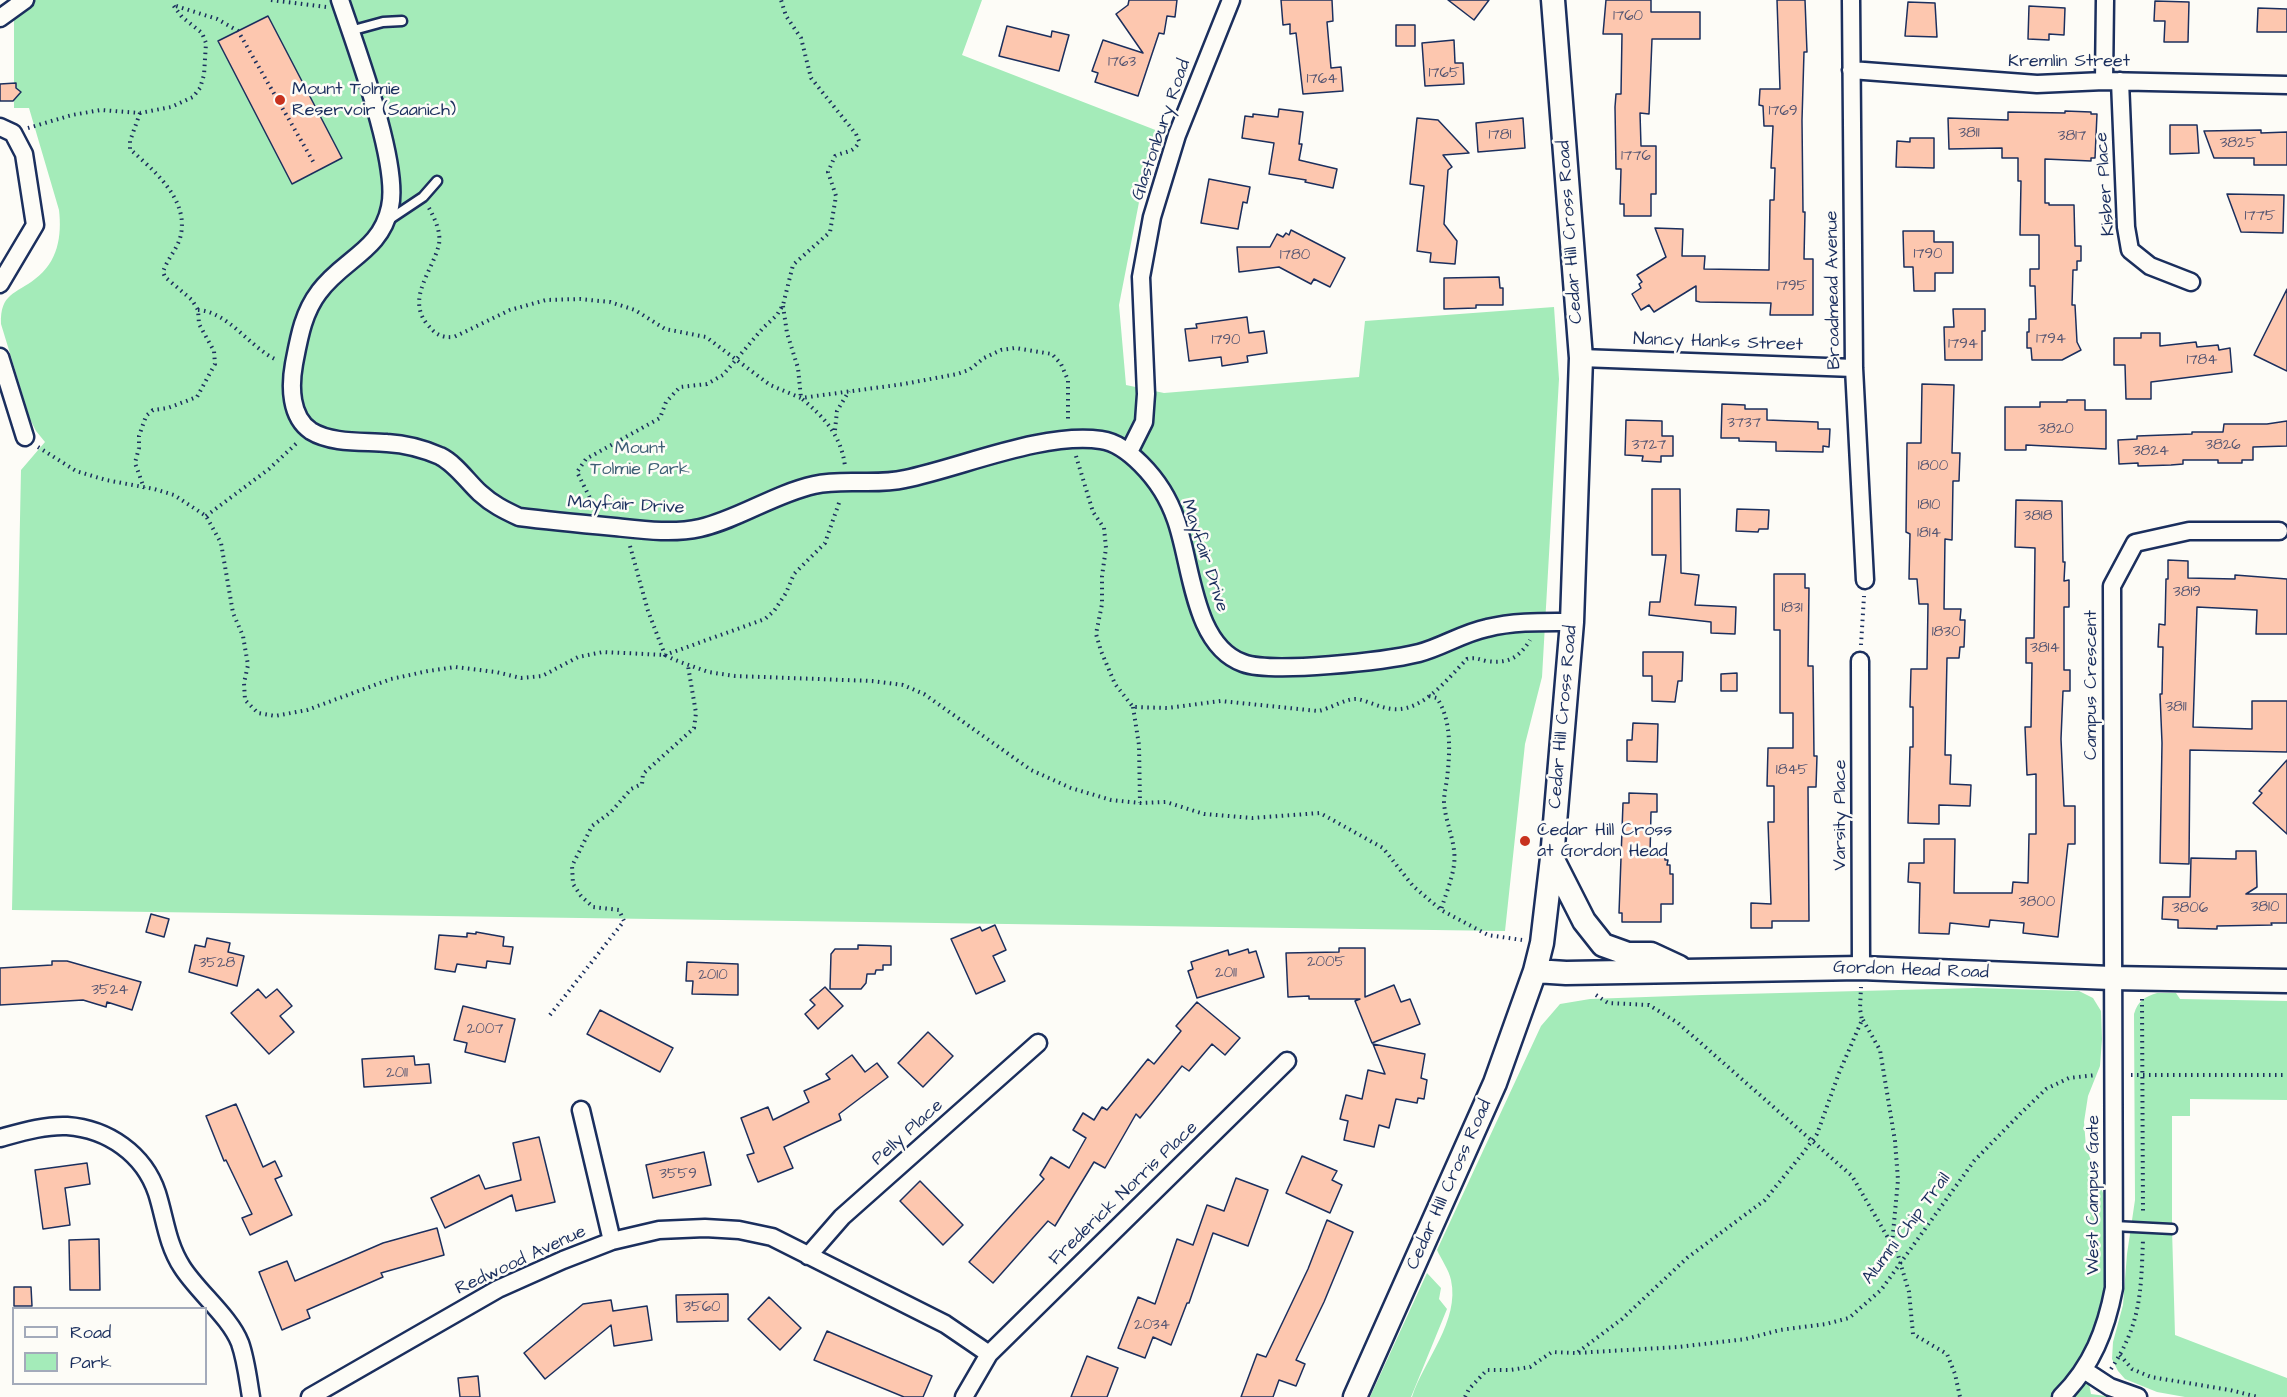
<!DOCTYPE html>
<html>
<head>
<meta charset="utf-8">
<style>
  body { margin:0 }
  #map { position:relative; width:2287px; height:1397px; overflow:hidden; background:#fdfcf7; font-family:"Architects Daughter",sans-serif }
  canvas { display:block }
  .legend { position:absolute; left:12px; top:1307px; width:195px; height:78px; box-sizing:border-box; background:#fdfcf7; border:2px solid #a3aaba; margin:0; padding:8px 10px; list-style:none; font-size:18px; color:#1b2f5e }
  .legend li { display:flex; align-items:center; gap:12px; height:30px }
  .legend b { width:30px; border:2px solid #a3aaba }
</style>
</head>
<body>
<div id="map">
<canvas width="2287" height="1397"></canvas>
<ul class="legend">
<li><b style="height:8px;background:#fdfcf7"></b>Road</li>
<li><b style="height:16px;background:#a4ebb9"></b>Park</li>
</ul>
</div>
<script>
const c = document.querySelector('canvas').getContext('2d');
c.lineJoin = 'round';
function fill(path, color) { c.fillStyle = color; c.fill(path, 'evenodd'); }
function strokePath(path, color, width, dash) { c.strokeStyle = color; c.lineWidth = width; c.lineCap = dash ? 'butt' : 'round'; c.setLineDash(dash || []); c.stroke(path); }
function write(font, color, halo, rows, align = 'center') {
  c.font = font + ' "Architects Daughter",sans-serif'; c.lineWidth = 5; c.setLineDash([]); c.textBaseline = 'middle'; c.strokeStyle = halo; c.fillStyle = color; for (const [text, x, y, turn = 0] of rows) {
    c.save(); c.translate(x, y); c.rotate((+turn || 0) * Math.PI / 180); c.textAlign = isNaN(turn) ? turn : align; if (halo) c.strokeText(text, 0, 0); c.fillText(text, 0, 0); c.restore();
  }
}
fill(new Path2D(`
  M14 0H982L962 55 1158 131 1148 156 1119 305 1126 385 1164 393 1359 377 1365 321 1554 307 1559 379 1542 677 1525 744 1505 931 12 910 21 470 45 442 36 431 30 419 1 324C0 293 16 294 35 279 58 262 62 236 59 210L29 108H14Z
  M1977 988 2079 991 2093 998 2101 1011 2102 1039 2100 1066 2088 1096 2084 1122 2086 1147 2103 1193 2104 1296 2094 1334 2084 1357 2091 1394 2113 1397H1412C1424 1360 1460 1321 1451 1280 1449 1270 1441 1259 1437 1250L1541 1026 1560 1004 1590 999 1702 995Z
  M2157 993H2176L2180 999 2287 1001V1100L2190 1099V1116H2172V1229L2175 1335 2287 1378V1397H2185L2157 1392 2125 1379 2118 1371 2112 1359 2113 1342 2123 1305 2127 1254 2135 1200 2134 1014C2138 1001 2144 997 2157 993Z
  M1427 1273 1441 1288 1439 1299 1447 1309 1411 1397H1370Z`), '#a4ebb9');
const building = new Path2D(`
  M1129 0H1177L1175 17 1167 16 1164 34 1159 33 1138 96 1095 82 1098 73 1092 71 1103 40 1143 53 1116 14 1128 5Z
  M1281 0H1332L1333 21 1327 22 1331 68 1341 67 1343 91 1303 94 1296 33 1290 34V24L1283 25Z
  M1448 0H1489L1474 20Z
  M1606 0H1651V12H1700V39H1652L1649 114 1640 113 1641 146H1656V194H1651V216H1624V204H1620L1621 169H1616L1615 107 1616 94H1621L1622 34H1603Z
  M1777 0H1805L1807 52H1804L1802 120 1803 212H1805L1804 259H1813V315H1770L1771 303 1700 302 1696 301V286L1654 312 1649 305 1641 310 1632 294 1641 288 1639 284 1642 282 1637 275 1666 257 1655 228 1683 229 1682 256H1705L1704 269 1769 270 1770 200H1774L1775 168H1771L1773 126H1764L1763 106 1759 105 1760 89H1780Z
  M2155 1 2189 2 2188 42H2164L2165 21H2154Z
  M1908 2 1935 3 1937 37 1905 36Z
  M2029 6 2065 8 2064 35 2049 34V40L2028 39Z
  M2258 8 2287 9V32H2257Z
  M268 16 342 158 292 184 218 41Z
  M1396 25H1415V46H1396Z
  M1007 26 1051 37 1052 31 1069 35 1059 71 999 56Z
  M1454 40 1455 63H1463L1464 84 1425 86 1422 43Z
  M16 83V88L21 92 13 101H0V84Z
  M1279 109 1303 112 1299 144H1302L1299 160 1337 169 1333 188 1305 182 1306 180 1269 174 1274 143 1242 138 1245 116 1253 117V114L1278 117Z
  M2065 111 2091 112V114H2097L2095 158H2091V161L2045 159V203H2049V205H2074L2075 246H2081V261H2077V270H2073L2072 305H2075L2077 342 2081 350 2062 360H2032L2031 348H2027V332H2029V319H2036L2035 286H2030V269H2039V235H2020L2021 181H2018V158H2002V148L1949 149 1948 118 2008 120V112L2065 113Z
  M1417 118 1438 120 1469 153 1443 155 1452 167 1448 170 1444 224 1457 241 1455 264 1430 262 1431 253 1417 251 1424 186 1410 184Z
  M1523 118 1525 148 1478 152 1476 123Z
  M2170 125H2197L2199 153 2170 154Z
  M2261 130V133L2287 132V165H2254V158H2214L2204 131Z
  M1910 138H1934V168L1896 167 1897 141 1910 142Z
  M1209 179 1250 187 1247 203 1243 202 1238 229 1201 223Z
  M2227 194 2284 195 2283 233 2241 232Z
  M1291 230 1345 258 1330 287 1314 279 1311 284 1279 267 1239 272 1237 247H1270L1277 234 1283 237 1286 233 1289 235Z
  M1903 231H1934V242H1953V273H1935V291H1914L1913 267H1904Z
  M1499 277 1500 288H1503V305H1476V308L1444 309V278Z
  M2287 289V371L2254 355Z
  M1953 309H1985V331H1982V360H1945L1944 327H1954Z
  M1247 317 1249 333 1264 331 1267 353 1247 356 1248 362 1222 366 1221 357 1189 361 1185 329 1197 328 1196 324Z
  M2141 333H2160V346L2196 342 2197 347 2218 345 2219 350 2230 348 2232 372 2151 382V399H2126L2125 365H2114V338H2141Z
  M1922 384 1954 385 1952 453H1960L1959 481H1953L1952 540 1945 539 1944 609H1961L1960 620H1965L1964 647H1960L1959 658H1947L1945 755H1951L1950 784 1971 785 1970 806 1939 805V824L1908 823 1910 747H1913V707H1910L1911 669H1927L1928 604H1919L1917 579H1909L1910 534 1906 532 1907 443H1921Z
  M2067 400H2085V410H2106V449L2026 445V450H2005V407H2040V402H2067Z
  M1722 404 1745 405V409H1767V420L1818 422V429H1830L1829 447 1823 446V452L1776 451V442L1739 441V438H1721Z
  M1626 420 1662 421V436H1673V456H1661V462L1642 461 1643 456 1625 455Z
  M2287 421V446L2253 447V460H2242V463H2218V460H2183V464L2171 465 2138 466V463L2119 464 2118 440 2137 439V436L2192 434V432H2223L2224 424H2267Z
  M1652 489H1680L1681 573 1699 575 1695 605 1736 607 1735 634 1711 633V622L1649 615 1650 602H1660L1666 555H1652Z
  M2016 500 2062 501 2063 562H2065L2064 581 2069 580V607H2064V670H2070V691H2063L2061 739 2064 806H2075V844H2068L2058 937 2023 933 2024 923 1990 920 1989 927 1950 923 1949 934 1919 933 1920 883 1908 882 1909 863H1924V839H1955L1954 893H2012L2013 882 2028 883 2029 834H2036V774L2027 775 2025 727H2031L2032 663H2026V638H2034L2035 548 2015 547Z
  M1737 509 1769 510 1768 529H1759L1758 532 1736 531Z
  M2168 560 2188 561V578L2235 579V575L2287 579V634H2256L2257 610 2197 607 2193 727 2252 729V701H2287V752L2190 750 2189 864 2160 863 2162 743 2160 694H2162L2163 647H2158L2159 624 2165 625 2166 579H2168Z
  M1774 574H1805V588H1809L1808 666H1813L1814 756H1817L1816 787H1808L1809 921H1772V928H1751V903L1771 904 1768 822H1774V786H1767L1768 748H1793V713H1780V630H1774Z
  M1643 652H1683L1682 681H1678L1675 702 1652 701V676H1643Z
  M1737 673V691H1721V674Z
  M1633 723 1658 724 1657 762 1627 761V740H1632Z
  M2287 760V834L2253 803 2262 793 2259 791Z
  M1629 793 1657 794V812H1651L1650 855H1665V860H1668L1667 865H1670V874H1673V904H1661V922H1622V913H1619L1623 803H1629Z
  M2236 851H2256L2257 887 2246 894H2287V923H2271L2272 925 2217 926V929L2178 928V920L2162 919 2163 897H2190L2191 858 2236 859Z
  M151 914 169 919 164 937 146 932Z
  M995 925 1006 950 993 956 1005 981 976 994 951 939 980 927 982 931Z
  M476 932 504 937 503 946 513 947 510 964 487 961 486 968 457 964 455 972 435 969 439 935 467 937V933L476 934Z
  M207 938 230 943 228 952 244 956 237 986 189 972 195 945 205 947Z
  M858 945 891 946V965H883V970H876L875 974H867L866 983 861 989H830L831 954 835 949H858Z
  M1339 948H1365V997L1394 985 1401 1002 1410 999 1420 1024 1372 1043 1355 1001 1360 999H1309V996L1288 997 1286 953 1339 952Z
  M1248 949 1249 953 1256 951 1264 977 1197 998 1188 971 1193 969 1191 962 1228 950 1229 955Z
  M52 961H67L141 982 132 1010 107 1002 106 1007 83 1000 0 1005V968L52 965Z
  M687 962 738 964V995L692 994 693 981H686Z
  M825 987 843 1006 818 1029 805 1014 815 1005 810 1000Z
  M258 989 266 998 277 989 292 1006 280 1016 294 1032 269 1054 231 1013Z
  M1197 1002 1240 1038 1225 1055 1212 1044 1189 1071 1182 1066 1140 1118 1136 1114 1105 1168 1094 1162 1055 1226 1048 1221 993 1283 969 1262 1044 1179 1040 1175 1051 1157 1069 1168 1086 1138 1073 1130 1083 1113 1094 1120 1102 1107 1107 1110 1148 1059 1154 1064 1181 1031 1176 1026Z
  M463 1006 515 1019 505 1062 465 1052 467 1043 454 1040Z
  M600 1010 673 1048 660 1072 587 1034Z
  M928 1032 953 1056 923 1087 898 1063Z
  M1373 1044 1425 1054 1421 1078 1427 1080 1424 1099 1418 1098 1417 1103 1396 1099 1389 1128 1379 1125 1374 1147 1344 1140 1348 1121 1340 1119 1346 1095 1362 1099 1368 1070 1385 1074Z
  M852 1055 865 1072 877 1063 888 1077 839 1114 841 1120 784 1147 793 1168 758 1182 747 1155 754 1153 741 1118 768 1107 773 1120 809 1102 804 1091 830 1079 826 1074Z
  M414 1056 415 1065 429 1064 431 1083 364 1087 362 1059Z
  M236 1104 263 1167 275 1161 282 1176 275 1179 292 1215 250 1235 242 1218 252 1214 226 1160 224 1161 206 1116Z
  M539 1137 555 1202 516 1211 512 1195 445 1228 431 1198 479 1175 485 1189 521 1180 513 1143Z
  M704 1152 711 1185 653 1198 646 1165Z
  M1302 1156 1337 1171 1332 1180 1342 1185 1330 1213 1286 1193Z
  M87 1163 90 1184 65 1188 70 1225 43 1229 35 1170Z
  M1236 1178 1268 1190 1248 1246 1213 1233 1189 1303H1187L1171 1345 1153 1337 1145 1358 1118 1348 1138 1297 1155 1304 1177 1239 1193 1245 1207 1205 1224 1211Z
  M920 1181 963 1225 943 1245 900 1201Z
  M1327 1220 1353 1232 1324 1302 1296 1360 1305 1364 1296 1386 1279 1380 1273 1397H1241L1257 1354 1266 1357 1308 1269Z
  M437 1228 444 1255 381 1273 383 1277 307 1310 310 1318 282 1330 259 1272 287 1261 295 1281 383 1243Z
  M99 1239 100 1290H70L69 1240Z
  M14 1287H31L32 1306H14Z
  M728 1294V1321L677 1322 676 1295Z
  M769 1297 801 1328 780 1350 748 1319Z
  M611 1300 613 1311 647 1306 652 1340 614 1346 611 1325 545 1379 524 1353 583 1304Z
  M827 1331 932 1376 923 1397H904L814 1360Z
  M1087 1356 1118 1368 1107 1397H1071Z
  M478 1376 480 1397H460L458 1378Z`);
fill(building, '#fdc7af');
strokePath(building, '#1b2f5e', 1.5);
const lane = new Path2D(`
  M350 31 383 22 402 21
  M387 221 423 197 437 181
  M2114 1226 2172 1229`);
const street = new Path2D(`
  M340 0C355 45 400 164 390 207 381 251 343 259 319 292 303 313 299 338 294 364 290 386 290 417 311 431 332 444 364 441 387 443 404 444 424 449 440 456 456 464 467 481 480 493 492 504 504 510 519 517 551 521 583 524 615 527 643 530 673 534 700 528 739 519 774 494 814 485 844 478 875 486 905 479 963 467 1042 432 1101 440 1117 442 1130 453 1141 464 1157 480 1169 499 1176 520 1192 565 1193 645 1243 663 1272 674 1386 661 1419 653 1442 647 1463 633 1487 628 1515 621 1544 622 1572 622
  M1851 0 1854 368 1865 580
  M0 18 25 0
  M1851 70 2037 84 2104 81 2287 85
  M2104 81 2105 0
  M2120 81 2126 227 2130 250 2150 266 2191 282
  M0 127 13 133 24 154 35 225 0 284
  M0 357 25 437
  M1581 358 1854 368
  M1129 452 1144 422 1146 394 1141 277 1152 217 1177 135 1231 0
  M1860 661 1861 968
  M581 1110 612 1241
  M0 1138C22 1132 45 1125 67 1126 108 1129 144 1154 157 1193 165 1218 167 1244 182 1267 197 1291 230 1317 240 1343 246 1360 248 1379 251 1397
  M808 1256 842 1217 1038 1043
  M2084 1370 2110 1387 2138 1397
  M310 1397 498 1289 563 1260 612 1241 659 1230 705 1228 739 1230 772 1237 945 1324 989 1354
  M964 1397 989 1354 1287 1061
  M2061 1397C2092 1366 2106 1330 2114 1288L2112 586 2135 543 2189 531H2279`);
const secondary = new Path2D(`
  M1552 858 1584 921 1603 945 1628 954H1651L1679 967
  M1535 971 1566 973 1861 968 2111 978 2287 981
  M1355 1397 1495 1083 1535 971 1542 943 1552 858 1572 622 1581 358 1553 0`);
strokePath(lane, '#1b2f5e', 13);
strokePath(street, '#1b2f5e', 21);
strokePath(secondary, '#1b2f5e', 27);
strokePath(new Path2D(`
  M271 0 326 7
  M140 113 130 141V149C153 170 188 198 181 234 179 247 167 259 163 272L165 277 192 300 198 310 199 324 214 351 215 364 197 397 168 408 153 410 146 416 139 436V448L135 463 144 488
  M28 128 72 115 101 110 140 113 171 107 193 97 200 88 204 75 206 43 202 33 182 17 173 5 217 19 238 31 314 163
  M429 208C435 219 441 232 439 244 433 271 406 298 427 324 435 334 441 338 454 337L510 310 546 300 580 299 610 302 635 310 665 329 706 337 770 385 801 398 904 384 957 374 969 370 984 358 1001 350 1015 348 1052 354 1061 364 1068 380V423
  M783 306 787 333 798 368 801 398C824 417 841 435 845 466
  M198 310C229 312 250 348 277 360
  M835 430 837 411 849 391
  M38 447 76 471 106 480 154 489 174 495 206 516 221 543 233 613 243 636 248 665 244 683 245 700 258 713 275 716 307 710 391 679 428 671 455 667 496 672 521 678 542 676 578 657 603 652 665 655 675 660 708 672 735 676 872 681 903 685 924 694 1031 770 1071 788 1111 800 1140 803 1166 802 1204 814 1252 818 1320 813 1383 848 1413 886 1441 910 1488 935 1522 940
  M1076 456 1093 512 1104 528 1106 548 1102 576V604L1096 634 1101 651 1115 684 1133 707 1167 708 1221 701 1318 711C1330 709 1346 698 1357 699 1369 701 1380 708 1393 709 1423 712 1448 678 1467 659 1475 657 1478 659 1486 661 1508 664 1519 658 1530 640
  M595 508 577 472 586 459 660 418 666 402 680 387 707 384 723 375 763 328 777 315 783 305 793 265 830 232 836 196 828 172 835 156C845 151 855 153 859 141L856 134 811 78 801 38 786 16 781 0
  M206 516 269 469 299 441
  M630 546 648 611 665 655 765 619 774 611 786 593 794 574 825 543 840 500
  M1861 645 1864 596
  M1429 696 1437 698C1452 721 1450 752 1447 779 1446 786 1444 794 1444 802 1445 823 1457 843 1454 865 1452 880 1445 896 1441 910
  M1133 707 1139 745 1140 803
  M1596 995 1608 1003 1649 1005 1678 1023 1852 1176 1898 1255 1909 1292 1913 1334 1947 1354 1955 1374 1960 1397
  M2142 999 2143 1214
  M550 1015 624 921 619 910 593 907 581 896 573 884 572 866 592 826 611 812 631 789 642 784 643 774 694 728 696 713 688 666
  M1863 1020 1880 1050 1895 1141 1898 1180 1892 1244
  M2131 1075H2287
  M1578 1352 1622 1319 1687 1258 1765 1200 1803 1153 1817 1134 1839 1073 1862 1020 1860 1009 1861 987
  M2120 1355 2132 1369 2151 1377 2230 1390 2258 1397
  M2111 1369C2141 1324 2141 1292 2143 1239
  M1465 1397 1469 1389 1487 1370H1510L1530 1367 1552 1352 1576 1353 1678 1347 1746 1339 1780 1330 1826 1324 1849 1318 1881 1290 1974 1161 2020 1114 2046 1089 2069 1078 2096 1075`), '#1b2f5e', 4, [1.5, 4.5]);
strokePath(lane, '#fdfcf7', 8);
strokePath(street, '#fdfcf7', 16);
strokePath(secondary, '#fdfcf7', 22);
for (const [x, y, r, color] of [
  [280,100,6,"#c8321e"],
  [1525,841,6,"#c8321e"]
]) { const dot = new Path2D(); dot.arc(x, y, r, 0, 2 * Math.PI); c.fillStyle = color; c.fill(dot); strokePath(dot, '#fdfcf7', 2); }
write('15px', '#545572', null, [
  ["1760",1628,17],
  ["1763",1122,63],
  ["1765",1444,74],
  ["1764",1322,80],
  ["1769",1783,112],
  ["3811",1969,134],
  ["1781",1500,136],
  ["3817",2072,137],
  ["3825",2238,144],
  ["1776",1636,157],
  ["1775",2260,217],
  ["1790",1928,255],
  ["1780",1295,256],
  ["1795",1792,287],
  ["1794",2051,340],
  ["1790",1226,341],
  ["1794",1963,345],
  ["1784",2202,361],
  ["3737",1744,424],
  ["3820",2056,430],
  ["3727",1649,446],
  ["3826",2223,446],
  ["3824",2151,452],
  ["1800",1933,467],
  ["1810",1929,506],
  ["3818",2038,517],
  ["1814",1929,534],
  ["3819",2187,593],
  ["1831",1792,609],
  ["1830",1946,633],
  ["3814",2045,649],
  ["3811",2176,708],
  ["1845",1792,771],
  ["3800",2037,903],
  ["3810",2265,908],
  ["3806",2190,909],
  ["2005",1326,963],
  ["3528",217,964],
  ["2011",1226,974],
  ["2010",713,976],
  ["3524",110,991],
  ["2007",485,1030],
  ["2011",397,1074],
  ["3559",678,1175],
  ["3560",702,1308],
  ["2034",1152,1326]
]);
write('18px', '#1b2f5e', '#fdfcf7', [
  ["Kremlin Street",2069,62],
  ["Glastonbury Road",1162,130,-71],
  ["Kisber Place",2106,184,-94],
  ["Cedar Hill Cross Road",1571,232,-94],
  ["Broadmead Avenue",1834,290,-91],
  ["Nancy Hanks Street",1718,343,2],
  ["Mayfair Drive",626,506,3],
  ["Mayfair Drive",1204,556,72],
  ["Campus Crescent",2092,685,-90],
  ["Cedar Hill Cross Road",1564,717,-85],
  ["Varsity Place",1841,815,-90],
  ["Gordon Head Road",1911,971,2],
  ["Pelly Place",908,1133,-42],
  ["Cedar Hill Cross Road",1450,1185,-66],
  ["Frederick Norris Place",1124,1194,-44],
  ["West Campus Gate",2094,1195,-90],
  ["Alumni Chip Trail",1907,1229,-53],
  ["Redwood Avenue",521,1261,-25]
]);
write('18px', '#1b2f5e', '#fdfcf7', [
  ["Mount Tolmie",292,90],
  ["Reservoir (Saanich)",292,111],
  ["Cedar Hill Cross",1537,831],
  ["at Gordon Head",1537,852]
], 'left');
write('18px', '#3d5e75', '#fdfcf7', [
  ["Mount",640,449],
  ["Tolmie Park",640,470]
]);
</script>
</body>
</html>
